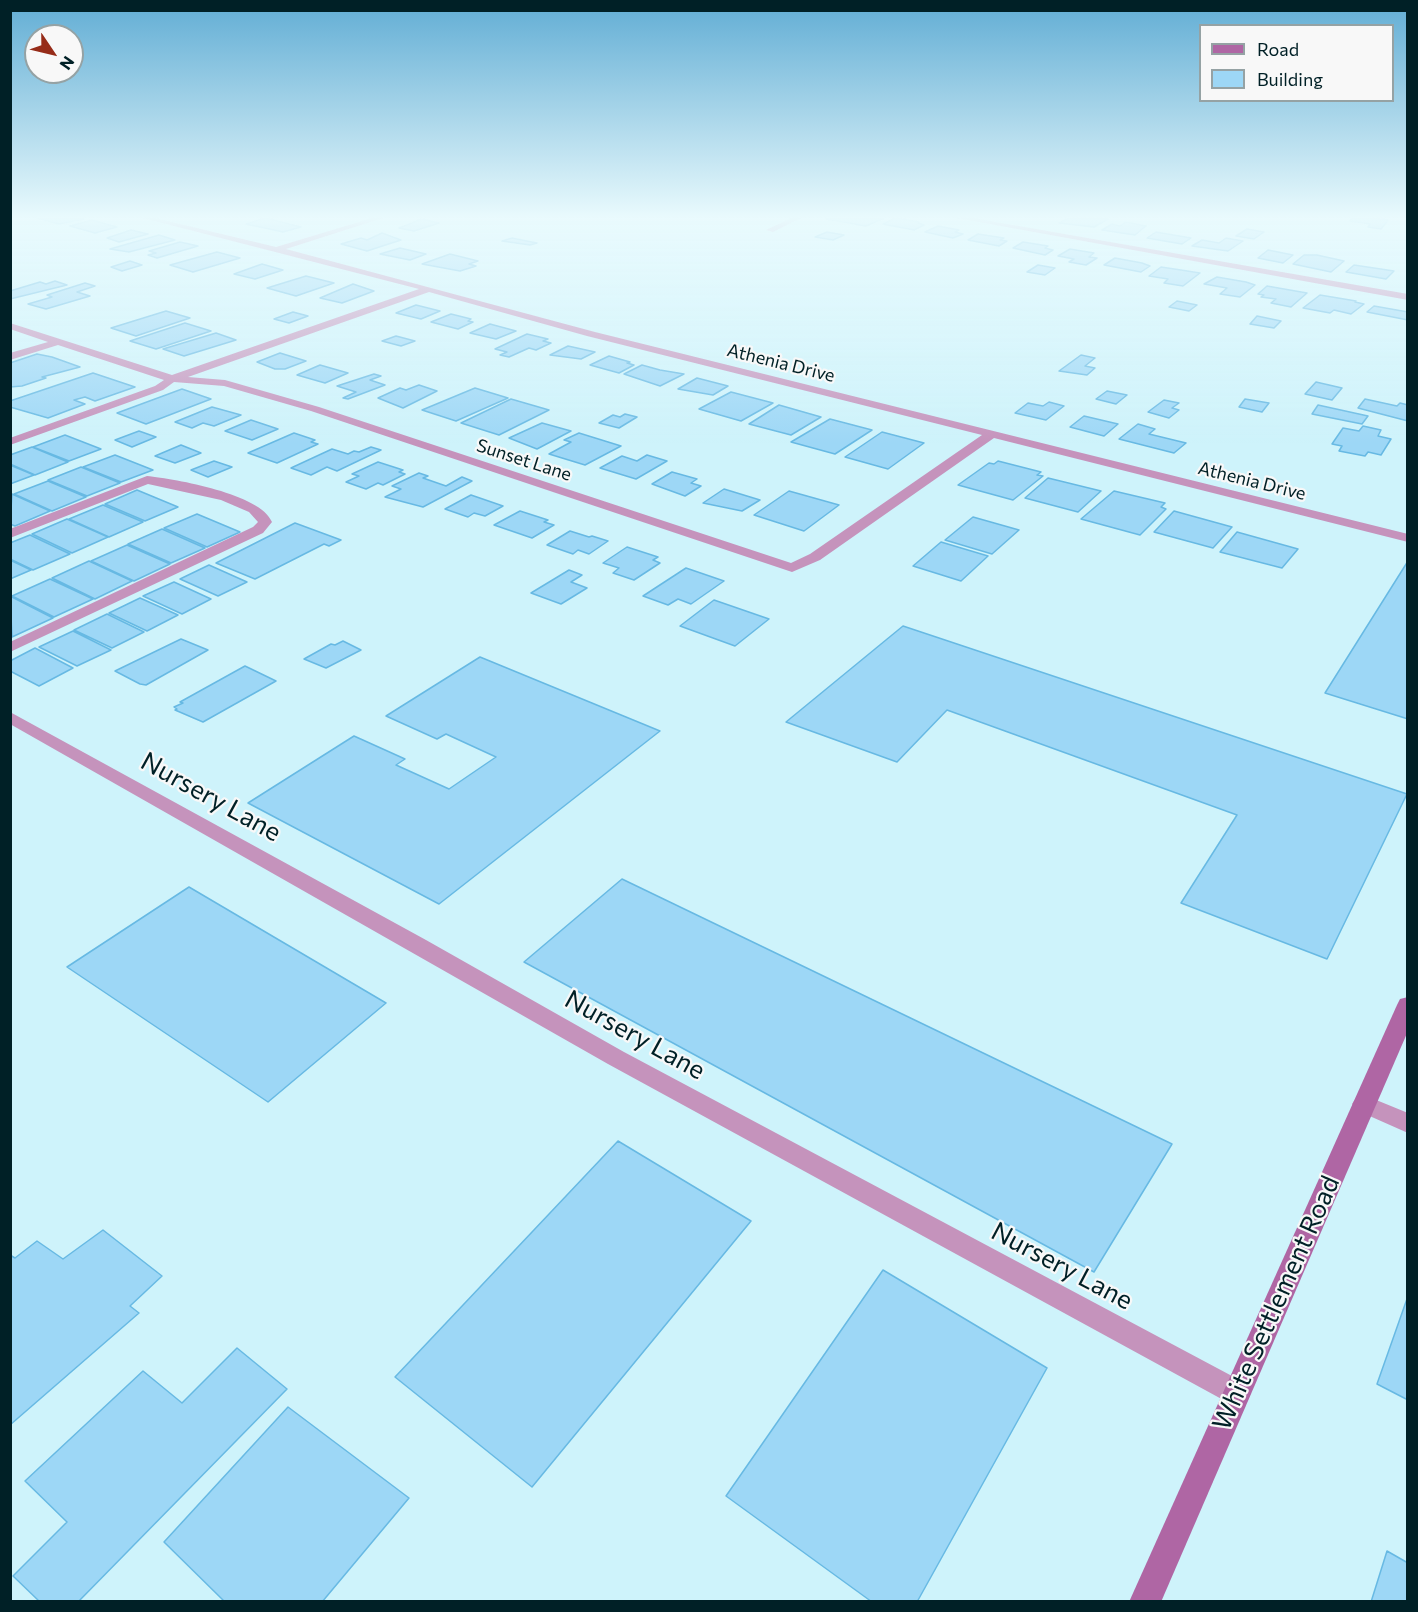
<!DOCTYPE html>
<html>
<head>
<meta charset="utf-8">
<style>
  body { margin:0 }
  #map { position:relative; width:1418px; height:1612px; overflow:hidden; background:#cef3fb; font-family:Commissioner,sans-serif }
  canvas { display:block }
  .frame { position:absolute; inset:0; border:12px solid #002026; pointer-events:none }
  .legend { position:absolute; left:1199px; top:24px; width:195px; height:78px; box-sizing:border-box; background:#f8f8f8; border:2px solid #95a2a4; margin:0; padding:8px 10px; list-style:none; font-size:18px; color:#002026 }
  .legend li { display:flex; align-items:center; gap:12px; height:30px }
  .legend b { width:30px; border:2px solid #95a2a4 }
  .north { position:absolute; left:24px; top:24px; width:60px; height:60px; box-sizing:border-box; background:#f8f8f8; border:2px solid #95a2a4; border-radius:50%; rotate:125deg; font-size:16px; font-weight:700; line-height:24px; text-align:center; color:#002026 }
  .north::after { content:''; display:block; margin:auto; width:21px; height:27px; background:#962c19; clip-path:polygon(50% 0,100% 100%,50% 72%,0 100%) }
</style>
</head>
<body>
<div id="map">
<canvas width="1418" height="1612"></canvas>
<div class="frame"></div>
<ul class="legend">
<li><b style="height:8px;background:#af66a4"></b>Road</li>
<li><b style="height:16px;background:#9dd7f6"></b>Building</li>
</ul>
<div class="north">N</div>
</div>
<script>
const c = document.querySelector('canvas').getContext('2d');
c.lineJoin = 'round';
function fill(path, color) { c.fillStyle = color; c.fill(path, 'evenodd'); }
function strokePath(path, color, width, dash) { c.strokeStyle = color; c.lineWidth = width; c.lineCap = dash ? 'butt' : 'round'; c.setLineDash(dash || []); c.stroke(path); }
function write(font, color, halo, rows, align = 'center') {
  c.font = font + ' Commissioner,sans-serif'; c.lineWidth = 4.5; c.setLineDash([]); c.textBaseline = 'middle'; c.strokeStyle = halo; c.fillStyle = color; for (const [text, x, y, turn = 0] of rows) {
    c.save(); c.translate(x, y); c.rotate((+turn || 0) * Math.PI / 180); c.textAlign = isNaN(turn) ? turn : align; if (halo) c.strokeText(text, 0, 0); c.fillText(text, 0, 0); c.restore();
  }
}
const building = new Path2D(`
  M37 218H81L84 219 59 224Z
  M266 218 301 227 283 232 246 224Z
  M830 218H884L866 226 826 219Z
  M896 218 919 222 918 223 924 225 914 230 883 224Z
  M1069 218 1081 219H1108L1094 227 1059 223Z
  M1353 218H1370L1388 220 1381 229 1368 227 1370 224 1350 221Z
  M422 219 439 223 414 231 399 228Z
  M92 220 117 227 95 233 70 226Z
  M1126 222 1146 226 1135 235 1102 230 1112 224 1120 226Z
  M938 226 959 230 955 232 963 234 953 238 925 232Z
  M1247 229 1264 232 1254 239 1236 236Z
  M131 230 148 234 119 242 107 238Z
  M827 232 844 235 833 240 815 237Z
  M1156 232 1191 238 1182 244 1147 238Z
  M382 233 401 240 367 251 341 244 361 238 367 240Z
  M978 234 1004 238 1000 240 1007 241 999 246 968 240Z
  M159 235 175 240 129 252 110 249Z
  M512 238 537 243 530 245 502 241Z
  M1226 238 1243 241 1228 251 1192 246 1202 240 1219 243Z
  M180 242 198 246 157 258 148 255 156 253 149 251Z
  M1023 242 1048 246 1045 248 1053 250 1045 255 1013 248Z
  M400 248 426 254 410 260 380 254Z
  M1070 249 1094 253 1089 257 1097 258 1086 265 1069 262 1074 259 1058 256Z
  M1268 250 1293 255 1283 263 1258 258Z
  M217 252 240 258 193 272 170 265Z
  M450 254 478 261 469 264 476 266 460 271 422 264Z
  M1304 255H1317L1344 261 1331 272 1293 264Z
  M1115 258 1142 263 1150 266 1141 272 1104 265Z
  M130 261 142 265 122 271 111 267Z
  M262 264 283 270 255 279 234 274Z
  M1038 265 1055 268 1045 275 1027 272Z
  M1354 265 1394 271 1386 279 1346 272Z
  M1161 267 1181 270 1200 273 1183 286 1164 283 1168 279 1149 276Z
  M306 276 334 283 296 296 267 288Z
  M1217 277 1246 282 1255 285 1240 297 1220 294 1227 288 1204 284Z
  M55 281 67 285 10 299V291L40 282 46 284Z
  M85 283 95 286 77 292 90 296 46 309 28 304 52 297 47 295Z
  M353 284 374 291 342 303 320 298Z
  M1267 286 1307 293 1291 307 1271 303 1276 299 1261 297 1264 295 1258 294Z
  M1320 295 1356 301 1355 302 1364 304 1351 314 1334 310 1330 313 1303 308Z
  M1177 301 1197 305 1189 311 1169 307Z
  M416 305 440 311 421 319 396 313Z
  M1374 306 1408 312V320L1367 312Z
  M166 311 190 318 136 336 111 328Z
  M293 312 308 316 289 323 274 319Z
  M451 314 471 319 468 321 473 322 458 329 431 322Z
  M1257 316 1281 321 1274 328 1250 324Z
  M185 323 211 331 156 349 130 341Z
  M490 324 516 331 496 339 470 333Z
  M216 333 236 340 184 356 163 349Z
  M527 334 548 339 543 341 551 343 536 350 529 348 509 357 500 355 507 352 495 349Z
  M396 336 415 341 401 346 382 341Z
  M568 346 595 352 581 359 550 355Z
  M280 353 306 361 285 369H275L257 362Z
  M37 354 52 357 80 367 42 377 46 378 22 386 10 387V363Z
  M1081 355 1095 358 1085 366 1095 368 1087 375 1059 371Z
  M609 356 630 362 627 363 634 365 619 373 590 365Z
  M320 365 348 373 325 383 297 375Z
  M642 365 660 370 684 374 660 386 624 374Z
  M93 373 135 387 95 401 85 397 74 400 85 404 48 418 10 407V401Z
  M374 374 381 376 370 380 385 385 348 399 343 398 356 392 337 386Z
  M697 378 728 386 713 395 678 389Z
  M1316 382 1342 388 1332 400 1305 394Z
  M419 385 437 391 403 408 378 398 400 388 406 390Z
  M475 388 508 398 456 421 422 410Z
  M182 389 211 399 146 424 117 413Z
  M1107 391 1127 395 1116 404 1096 399Z
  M731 392 773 403 741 421 699 409Z
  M511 399 549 410 499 435 461 423Z
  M1245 399 1269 403 1262 412 1239 407Z
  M1365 399 1397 406 1400 403 1408 405V421L1358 408Z
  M1164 400 1179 403 1172 408 1179 410 1169 418 1148 412Z
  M1049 402 1064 406 1046 420 1015 413 1028 403 1043 406Z
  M779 405 821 417 791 435 749 424Z
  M1318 405 1368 416 1362 424 1312 414Z
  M212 407 241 415 214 426 203 423 192 428 175 422Z
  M625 414 637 417 619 428 599 423 613 415 620 417Z
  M1084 416 1118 424 1104 436 1070 427Z
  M830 419 872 430 835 454 791 442Z
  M251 420 278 429 252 440 225 431Z
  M542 423 571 431 537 449 509 438Z
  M1138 424 1155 429 1149 434 1186 443 1174 453 1119 439Z
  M1363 426 1381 430 1378 436 1391 439 1381 455 1368 452 1365 456 1339 451 1342 446 1332 444 1343 428 1359 431Z
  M139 431 156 437 132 447 115 440Z
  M882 432 924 443 888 469 845 457Z
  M294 433 315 440 311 442 318 444 277 463 248 453Z
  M579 433 621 446 585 465 549 454 571 442 564 440Z
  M65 435 101 449 69 461 33 447Z
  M181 445 201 453 175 463 155 456Z
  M32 447 68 462 35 475 10 464V455Z
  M371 447 381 450 337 471 327 467 311 475 291 468 332 449 348 454 354 451 359 452Z
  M115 455 153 470 121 482 83 467Z
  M647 455 667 461 636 479 600 468 622 456 637 461Z
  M214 461 232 467 208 477 191 470Z
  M998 461 1041 472 1037 475 1043 476 1013 500 958 485 989 463 994 464Z
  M378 462 403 470 399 472 405 474 383 485 378 483 366 489 346 482 359 476 352 474Z
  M10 465 34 475 10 484Z
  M81 467 120 483 87 496 48 480Z
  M672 472 697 479 691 483 701 486 685 496 652 484Z
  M419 473 428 476 423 478 446 486 462 477 472 481 423 507 385 497 401 489 392 486Z
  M1048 478 1101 491 1078 512 1025 498Z
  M48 481 86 497 52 511 14 494Z
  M724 489 760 500 742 511 703 503Z
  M137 490 178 507 145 521 105 504Z
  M789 491 839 505 804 531 754 515Z
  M1114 491 1165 503 1161 507 1166 509 1140 535 1081 519Z
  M12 494 50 511 15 526 10 524Z
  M471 495 503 506 485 516 474 513 468 517 445 509Z
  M103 505 143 522 109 537 69 519Z
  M520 511 548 520 544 522 554 525 532 538 494 525Z
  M1174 511 1232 527 1213 548 1154 532Z
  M197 514 240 532 207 547 164 528Z
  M973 517 1019 530 992 554 945 540Z
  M67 519 108 537 72 553 32 534Z
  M295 523 341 540 329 546 324 544 255 579 216 563Z
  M162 529 205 548 171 563 128 544Z
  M570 531 589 537 592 536 608 541 589 554 578 550 573 554 547 545Z
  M1237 532 1298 549 1282 568 1220 552Z
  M30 535 70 554 33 570 10 559V543Z
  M941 542 988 556 961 581 913 566Z
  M127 545 170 564 134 581 91 561Z
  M627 547 658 557 653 560 660 563 634 580 613 573 619 568 603 563Z
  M10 560 31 570 10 579Z
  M89 561 132 581 95 599 52 578Z
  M1408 561V719L1325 693Z
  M209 565 247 582 218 596 180 579Z
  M686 568 724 581 691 604 678 599 668 605 643 596Z
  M569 570 582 575 571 582 587 588 561 604 531 593Z
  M50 579 93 599 54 617 12 596Z
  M174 582 211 599 182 614 143 596Z
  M10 596 53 618 12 637Z
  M140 598 178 615 147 631 109 613Z
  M714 600 769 619 735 646 680 626Z
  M107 614 144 632 112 648 74 630Z
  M903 626 1407 794 1327 959 1181 903 1237 815 947 710 897 762 786 722Z
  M73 631 111 650 77 666 39 647Z
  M181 639 208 650 146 685 140 684 115 671Z
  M343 641 361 650 326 668 304 659 331 644 335 645Z
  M35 648 73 668 39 686 10 671V661Z
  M480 657 660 731 439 904 248 803 354 736 405 759 396 765 449 789 496 757 446 734 437 739 386 716Z
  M245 666 276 681 203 722 175 710 177 709 174 707 183 703 180 702Z
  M622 879 1172 1144 1094 1272 524 962Z
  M189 887 386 1003 268 1102 67 967Z
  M618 1141 751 1221 532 1487 395 1377Z
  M103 1230 162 1276 130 1306 139 1313 10 1425V1255L15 1258 37 1241 63 1259Z
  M883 1270 1047 1368 917 1602H872L726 1496Z
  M1408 1296V1400L1377 1384Z
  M237 1348 287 1389 78 1602H40L13 1576 67 1522 25 1481 143 1371 182 1403Z
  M288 1407 409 1498 322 1602H225L164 1542Z
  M1387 1551 1408 1563V1602H1371Z`);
fill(building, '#9dd7f6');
strokePath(building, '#67b9e3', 1.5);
fill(new Path2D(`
  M143 218H155L276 247 372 218H383L286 249 595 332 1408 534V542L994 438 820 560 792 572 311 411 224 386 174 382 163 390 10 445V438L155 386 164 380 58 345 10 360V353L48 342 10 329V323L172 375 419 289ZM429 292 587 336 982 435 810 554 791 563 319 407 225 380 188 377Z
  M791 218H801L773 232 766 230Z
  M957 218H973L1408 294V300Z
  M147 476C176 479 261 494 272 522L263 533 10 652V642L253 527 258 522 249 512 221 500 148 484 10 538V529Z
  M10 712 426 940 624 1052 1247 1384 1251 1393 1247 1402 1237 1406 1227 1402 608 1064 10 724Z
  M1364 1095 1408 1113V1133L1356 1110 1352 1104 1356 1098Z`), '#c593bc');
fill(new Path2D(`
  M1408 997V1031L1161 1602H1129L1397 1005 1400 999Z`), '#af66a4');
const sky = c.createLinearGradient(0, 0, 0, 443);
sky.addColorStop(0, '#61add4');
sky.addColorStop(0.49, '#e9fafd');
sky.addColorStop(1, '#e9fafd00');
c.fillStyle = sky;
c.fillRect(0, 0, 1418, 443);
write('18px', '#002026', '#f8f8f8', [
  ["Athenia Drive",781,363,14],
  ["Sunset Lane",524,460,18],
  ["Athenia Drive",1252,481,14]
]);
write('26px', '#002026', '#f8f8f8', [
  ["Nursery Lane",211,797,29],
  ["Nursery Lane",635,1035,29],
  ["Nursery Lane",1062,1266,28],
  ["White Settlement Road",1276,1303,-66]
]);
</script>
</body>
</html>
